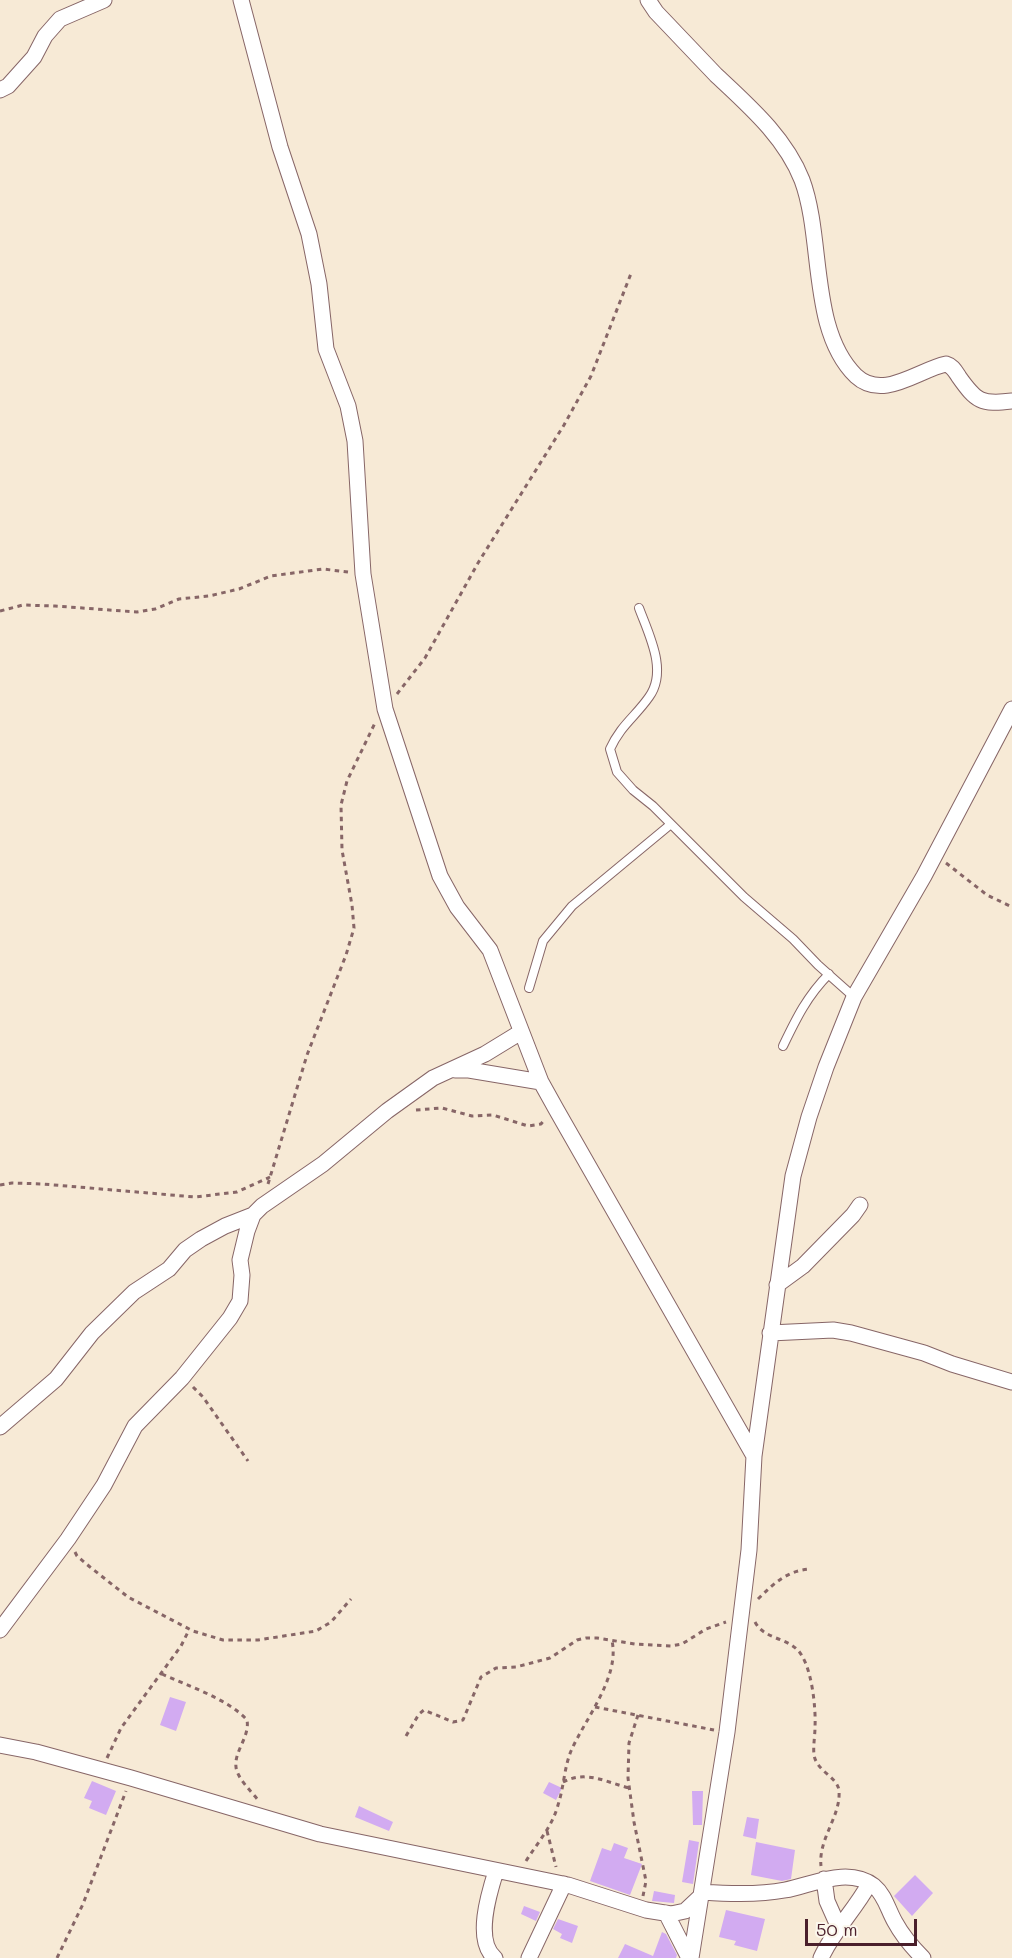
<!DOCTYPE html>
<html>
<head>
<meta charset="utf-8">
<style>
  body { margin:0 }
  #map { position:relative; width:1012px; height:1958px; overflow:hidden; background:#f7ead6; font-family:Mali,sans-serif }
  canvas { display:block }
  .scale { position:absolute; left:805px; top:1919px; width:112px; height:27px; box-sizing:border-box; border:3px solid #4a1f2b; border-top:0; padding-left:8px; font-size:18px; line-height:21px; white-space:nowrap; color:#4a1f2b; -webkit-text-stroke:4px #fbf7ec; paint-order:stroke }
</style>
</head>
<body>
<div id="map">
<canvas width="1012" height="1958"></canvas>
<div class="scale">50 m</div>
</div>
<script>
const c = document.querySelector('canvas').getContext('2d');
c.lineJoin = 'round';
function fill(path, color) { c.fillStyle = color; c.fill(path, 'evenodd'); }
function strokePath(path, color, width, dash) { c.strokeStyle = color; c.lineWidth = width; c.lineCap = dash ? 'butt' : 'round'; c.setLineDash(dash || []); c.stroke(path); }
fill(new Path2D(`
  M170 1697 186 1702 176 1731 160 1725Z
  M92 1781 116 1791 106 1815 89 1808 92 1801 84 1798Z
  M549 1782 562 1788 556 1800 543 1793Z
  M692 1791H703L702 1825H693Z
  M359 1806 393 1822 389 1831 355 1817Z
  M747 1817 759 1819 756 1839 743 1836Z
  M689 1840 699 1842 693 1884 682 1882Z
  M756 1842 795 1850 791 1879 782 1881 751 1875Z
  M614 1843 628 1848 624 1858 642 1864 630 1895 590 1881 602 1848 611 1851Z
  M915 1875 933 1893 912 1916 894 1896Z
  M654 1891 675 1895 674 1903 652 1901Z
  M524 1906 540 1912 536 1921 521 1914Z
  M726 1910 765 1919 757 1951 734 1945 736 1941 719 1937Z
  M558 1919 578 1926 572 1943 560 1938 562 1934 553 1929Z
  M662 1932 666 1934 677 1955 676 1958H618L625 1944 653 1956Z`), '#d2abf1');
const lane = new Path2D(`
  M639 608C649 635 668 671 649 697 635 717 621 725 610 749L617 772 633 790 653 806 744 897 793 939 818 965 854 997
  M529 988 543 941 572 906 671 824
  M783 1046C796 1019 807 996 829 974`);
const street = new Path2D(`
  M241 0 280 147 309 234 319 284 326 349 348 406 355 441 363 574 385 709 440 876 457 907 490 950 541 1082 556 1109 754 1456
  M648 0 656 12C676 33 696 54 716 75 749 106 785 137 802 180 824 239 809 330 856 376 883 401 918 370 946 364 953 366 955 371 959 377 976 401 981 405 1012 401
  M0 90 8 86 34 57 45 36 60 19 104 0
  M455 1070H469L541 1082
  M777 1285 803 1266 853 1215 860 1205
  M770 1333 833 1330 851 1333 924 1353 952 1364 1012 1382
  M0 1427 56 1379 92 1333 134 1292 169 1269 185 1250 201 1239 225 1226 253 1215
  M0 1630 68 1539 104 1485 135 1426 182 1378 230 1318 240 1301 242 1275 240 1260 247 1231 253 1215 262 1206 323 1164 387 1111 433 1078 485 1054 521 1032
  M0 1745 36 1752 131 1778 320 1834 568 1885 646 1910 671 1914 685 1911 701 1896
  M824 1879 827 1901 839 1928
  M703 1892C730 1894 759 1895 785 1890 812 1885 848 1866 874 1886 885 1895 888 1910 895 1922 902 1935 912 1947 923 1958
  M666 1913 689 1958
  M495 1958C474 1941 489 1893 496 1871
  M529 1958 564 1884
  M691 1958 727 1732 749 1550 754 1456 793 1176 809 1117 826 1067 854 997 924 876 1012 709
  M821 1958C833 1931 855 1910 869 1884`);
strokePath(lane, '#876667', 10);
strokePath(street, '#876667', 17);
strokePath(new Path2D(`
  M0 611 23 605 55 606 137 612 155 609 179 599 209 596 239 589 271 576 323 569 348 572
  M397 694 425 658 478 563 564 425 591 376 632 271
  M946 863 987 895 1012 907
  M416 1110 442 1108 472 1116 493 1115 528 1126 541 1124 545 1119
  M268 1184 307 1055 346 955 354 928 352 905 342 850 341 805 347 781 375 723
  M0 1185 12 1183 43 1184 195 1197 237 1192 270 1177
  M193 1387 203 1397 248 1461
  M75 1552 77 1556 90 1567 128 1597 193 1631 223 1640H258L316 1631 331 1622 351 1599
  M758 1599C774 1583 788 1570 811 1569
  M755 1622C765 1641 792 1637 802 1656 812 1672 816 1708 815 1727 815 1736 813 1746 814 1755 817 1772 838 1777 839 1791 841 1816 818 1839 821 1866
  M162 1674C188 1686 228 1699 247 1720 250 1737 234 1751 236 1767 237 1778 251 1791 258 1800
  M595 1707 714 1730
  M638 1715 629 1743 628 1778 634 1822 646 1881 643 1896
  M406 1736 419 1714 424 1710 453 1722 463 1720 481 1677 496 1668 516 1667 550 1658 577 1640 586 1638H597L635 1644 671 1646 682 1644 706 1629 726 1622
  M107 1758 121 1728 181 1646 189 1630
  M563 1782C586 1770 606 1782 629 1788
  M547 1831 556 1867
  M526 1861C538 1842 552 1827 558 1805 564 1787 564 1768 571 1751 585 1719 620 1677 612 1641
  M57 1958 83 1904 126 1791`), '#876667', 3, [4.5, 4.5]);
strokePath(lane, '#fff', 8);
strokePath(street, '#fff', 15);
</script>
</body>
</html>
